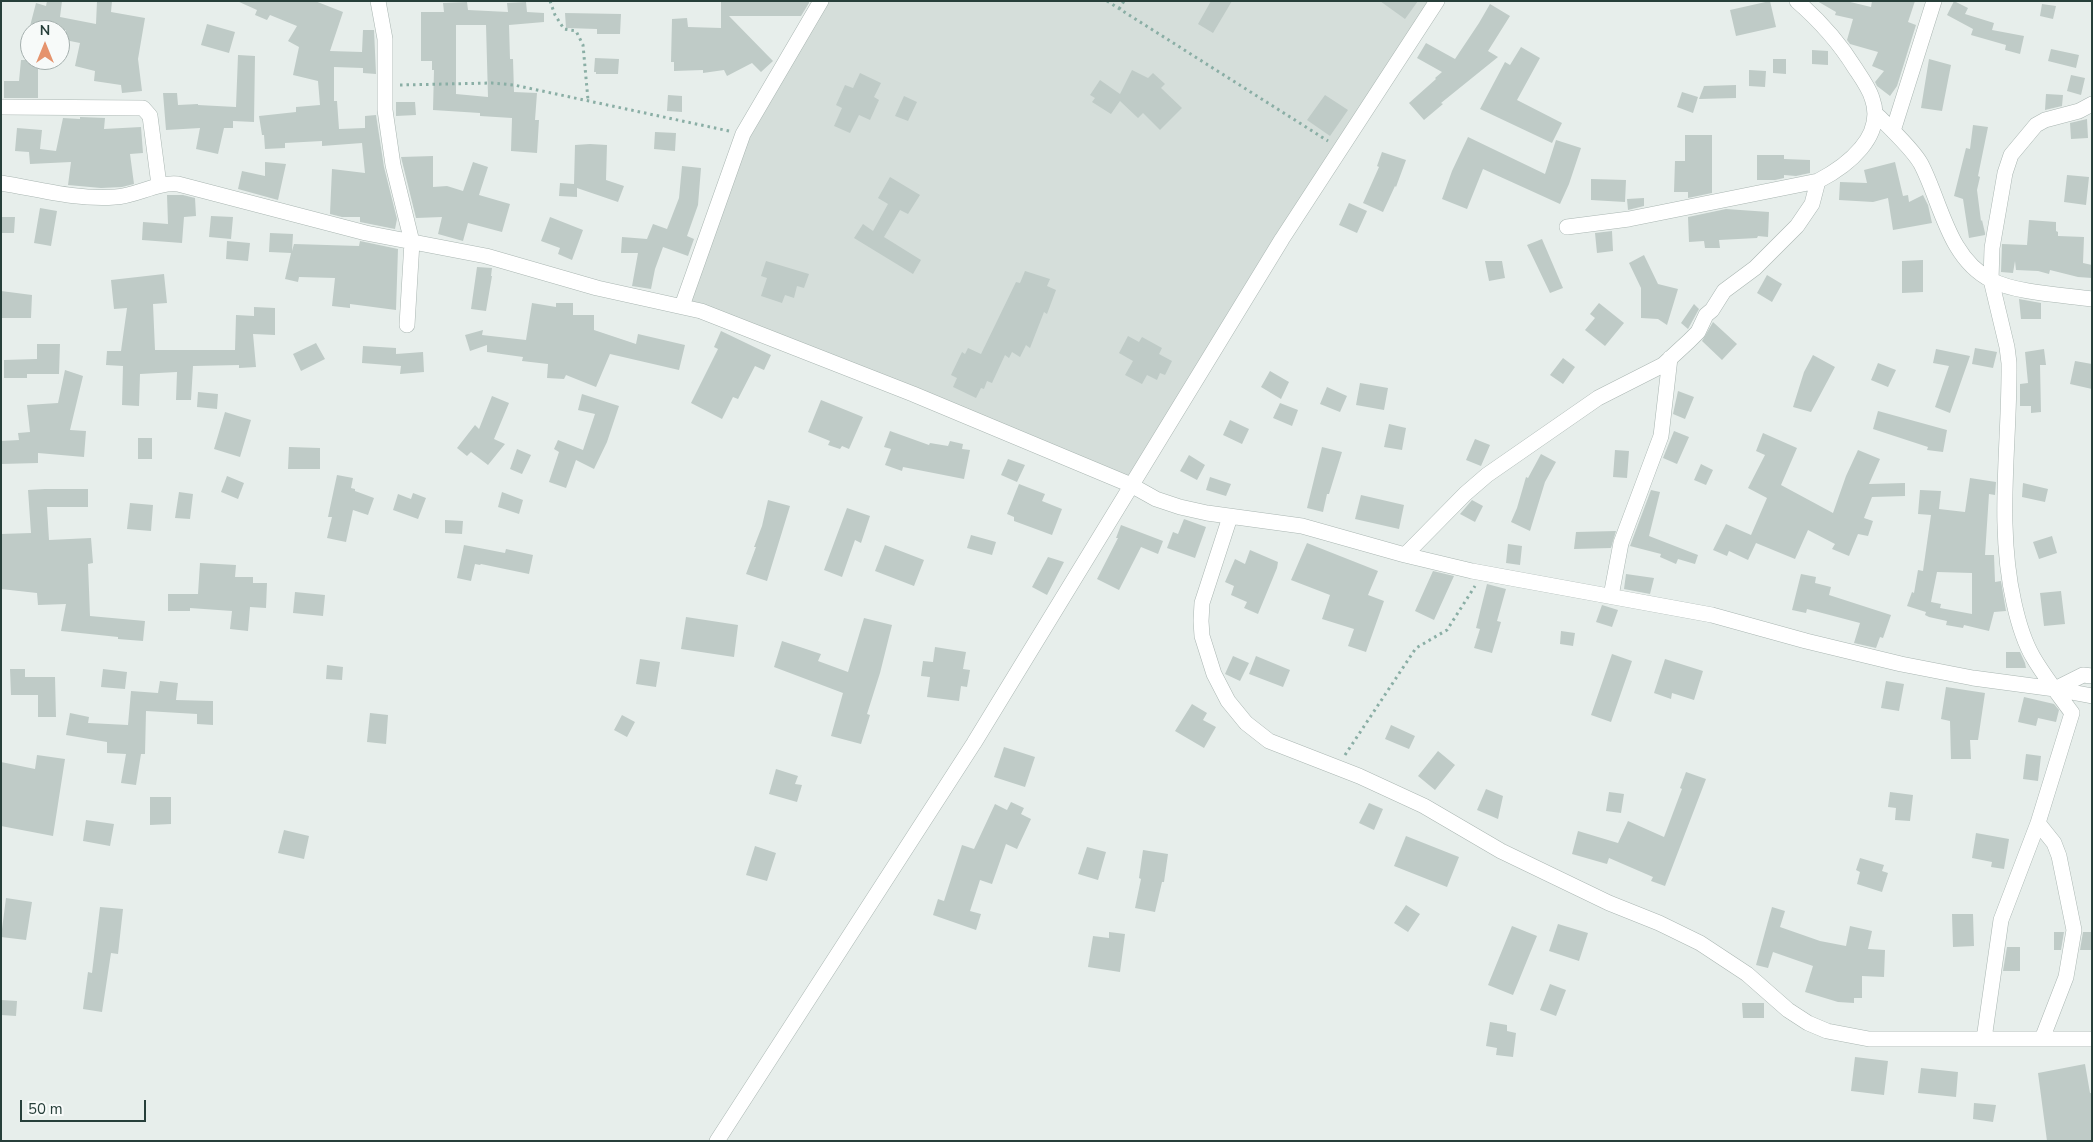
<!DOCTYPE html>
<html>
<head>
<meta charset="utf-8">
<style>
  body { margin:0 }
  #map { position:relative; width:2093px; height:1142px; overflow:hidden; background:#e7eeeb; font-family:"Nunito Sans",sans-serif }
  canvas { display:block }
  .frame { position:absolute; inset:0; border:2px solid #273f3a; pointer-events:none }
  .north { position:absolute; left:20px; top:20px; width:50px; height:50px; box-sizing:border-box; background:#f7faf9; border:1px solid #a4afad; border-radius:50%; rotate:0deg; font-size:14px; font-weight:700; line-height:20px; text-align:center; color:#273f3a }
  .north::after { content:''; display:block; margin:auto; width:18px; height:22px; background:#e5936d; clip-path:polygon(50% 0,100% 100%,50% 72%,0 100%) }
  .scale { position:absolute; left:20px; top:1100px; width:126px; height:22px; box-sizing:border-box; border:2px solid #273f3a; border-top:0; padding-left:6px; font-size:15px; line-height:18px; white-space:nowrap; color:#273f3a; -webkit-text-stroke:4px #f7faf9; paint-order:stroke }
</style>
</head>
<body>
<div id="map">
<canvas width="2093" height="1142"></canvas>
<div class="frame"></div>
<div class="north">N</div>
<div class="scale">50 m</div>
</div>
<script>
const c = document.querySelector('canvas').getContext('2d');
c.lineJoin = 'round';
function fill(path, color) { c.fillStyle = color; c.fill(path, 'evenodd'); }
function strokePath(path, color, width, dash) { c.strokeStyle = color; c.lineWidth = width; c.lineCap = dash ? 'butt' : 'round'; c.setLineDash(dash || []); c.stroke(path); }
fill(new Path2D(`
  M827 1H1443L1131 478 678 299 750 128Z`), '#d5deda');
fill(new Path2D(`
  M47 1H62L60 17 96 24 97 1H112L111 12 145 18 138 59 142 91 122 93 121 85 94 81 95 71 75 66 80 43 65 40 66 30H29L36 3 46 6Z
  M237 1H315L343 12 330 51 362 52 363 30H374L376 74 363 73V68L334 67V101H337L339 129 365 128V116L376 115 384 167 397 219 395 229 360 222V217H342L330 214 332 169 365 173 362 143 322 146V141L285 143V148L265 149 264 135H262L259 116 296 112V107L320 105 318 81 293 75 299 47 288 41 297 26 270 15 267 20 255 15 257 10Z
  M1211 1H1232L1213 33 1198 24Z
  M1380 1H1418L1405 19Z
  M1770 1 1776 27 1736 36 1730 10Z
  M1817 1H1846L1871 7 1872 1H1915L1908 22 1916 25 1897 86 1890 96 1877 86 1875 82 1884 71 1872 66 1878 52 1850 44 1847 40 1853 19 1835 15 1836 12Z
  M1954 1 1968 8 1965 14 1994 23 1992 30 2024 36 2020 54 2005 50 2006 45 1971 35 1973 29 1947 15Z
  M467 2 468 10 508 12 507 3 526 2 527 12 544 13V22L509 25 510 59H513L514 92 537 93 535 120H539L537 153 511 151 512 118 480 116V113L433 110 434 70H432V61H421V12H444L443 3ZM456 25H486L488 97 456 94Z
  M721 2H809V3L801 16H729L773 61 761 72 752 63 727 76 724 70 703 73V70L674 71V62H671L672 19 687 18 688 27 721 28Z
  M1490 4 1510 16 1488 51 1498 57 1441 103 1443 104 1424 120 1409 103 1436 79 1435 78 1442 72 1417 58 1426 43 1455 59 1479 23Z
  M2042 4 2056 6 2053 19 2040 16Z
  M565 13 621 14 620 34H597V29L566 28Z
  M207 24 235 32 229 53 201 45Z
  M1521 47 1540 58 1517 100 1562 123 1552 143 1480 109 1505 62 1510 65Z
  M2051 49 2079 55 2076 68 2048 61Z
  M1812 50 1828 51V65L1812 64Z
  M238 55 255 56 254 122 233 121V128H224L218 154 196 149 200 128 166 130 163 93H177L178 105 198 104V105L236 107Z
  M595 58 619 59 618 74H596V72H594Z
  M1773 59H1786V74L1773 73Z
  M1929 59 1951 65 1942 111 1921 108Z
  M21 60H38V98H4V81H19Z
  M1132 70 1148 78 1153 73 1165 84 1161 88 1182 108 1160 130 1143 113 1138 118 1120 101 1111 114 1092 102 1095 98 1090 95 1100 80 1120 94Z
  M1749 70 1766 71 1765 87 1749 86Z
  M860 73 881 83 874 97 879 100 870 120 859 115 850 133 834 126 842 108 836 105 845 85 853 88Z
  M2071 75 2085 78 2081 95 2067 91Z
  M1736 85V98L1699 99 1704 86Z
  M1682 92 1698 97 1693 113 1677 107Z
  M2046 94 2063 95 2062 106 2045 110Z
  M668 95 682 96V112L667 111Z
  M1325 95 1348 110 1330 136 1307 120Z
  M904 96 917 102 908 121 895 116Z
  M396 102H415L416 115 396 116Z
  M80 117 105 118 104 129 141 127 143 153 130 154 134 184 122 187 101 188 68 185 71 162 30 164 29 152 15 151 17 128 42 130 40 149 56 151 63 118 80 119Z
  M2087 119 2088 138 2071 139 2070 123Z
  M1973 125 1988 127 1978 176 1980 177 1977 190 1981 221 1982 220 1985 233V235L1969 238 1963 199 1954 196 1966 148 1970 149Z
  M655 132 676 133 675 151 654 149Z
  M1685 135H1712V193L1688 198V192H1674L1675 161H1685Z
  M1468 137 1545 174 1556 140 1581 148 1569 184 1560 204 1483 169 1467 209 1442 199 1452 171Z
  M590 144 607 145 606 180 624 186 618 202 577 188V197L559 196 560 183 574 184 575 145Z
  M1382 152 1406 160 1396 187 1395 186 1383 212 1363 203 1379 167 1377 166Z
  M1757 155H1784V159L1810 160V173L1796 176 1784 175V178L1775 180H1757Z
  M433 156V187L447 186 463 191 473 162 488 167 479 195 510 204 502 232 468 223 463 241 438 234 442 217 416 218 401 157Z
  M265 162 286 164 278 200 238 189 242 171 265 176Z
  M1895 162 1903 196 1908 195 1909 202 1923 195 1928 205 1932 223 1893 230 1888 198 1873 202 1839 200 1840 182 1867 183 1864 170Z
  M682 166 701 168 698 205 687 236 694 239 688 256 663 247 655 269 651 289 632 286 638 253H621L622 237 647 239 653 224 667 229 679 198Z
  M2067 175 2089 177 2086 205 2064 202Z
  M890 177 920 195 908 214 900 210 884 237 921 260 913 274 854 238 863 224 873 231 888 204 878 198Z
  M1591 179 1626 180 1625 202 1591 200Z
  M167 195H183L195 198 196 216 184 217 182 243 142 240 143 222 168 224Z
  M1644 198V206L1628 210 1627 199Z
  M1349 203 1367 211 1357 233 1339 225Z
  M40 208 57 211 51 246 34 243Z
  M1726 209 1769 212 1768 237 1758 236 1757 238 1719 240 1720 248H1705L1704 241 1689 242 1688 217Z
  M211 216 233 217 231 239 209 237Z
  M1 217H15L14 233H1Z
  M550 217 583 230 572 260 558 254 560 248 541 241Z
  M2029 220 2056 222V231L2058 232V236L2084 237 2083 263 2092 265V278L2078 277 2050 270 2049 274 2038 271 2016 270 2015 261 2013 273 2001 272 2002 244 2027 245Z
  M1612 231 1613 251 1597 253 1595 233Z
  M270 233 293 234 292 251 294 244 359 246 360 241 398 249 396 310 350 304V308L332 306 335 278 299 277 298 282 285 279 291 253 269 252Z
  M1542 239 1563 288 1550 293 1527 245Z
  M227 241 250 243 248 261 226 259Z
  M1644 255 1658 284 1678 289 1667 325 1658 319 1641 318V288L1629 263Z
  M1923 260V292L1902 293V261Z
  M766 261 809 274 804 288 797 286 794 298 785 295 782 303 761 296 767 278 761 276Z
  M1485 261H1502L1505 278 1489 281Z
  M477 267 492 268 491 276H492L486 311 471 309Z
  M1025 271 1050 279 1047 286 1056 290 1047 314 1044 312 1030 348 1026 345 1020 357 1012 352 1009 358 1005 355 992 383 987 381 984 389 981 388 976 398 953 387 957 378 951 375 962 352 965 354 968 348 981 354 1016 282 1020 283Z
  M164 274 167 303 153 304 155 350H235L236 315 254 316V307L275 308V335L253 334 256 367 239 368V365L193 366 191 400H176L177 372 140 374 139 406 122 405 123 366 106 365 107 351H121L127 308 114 309 111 280Z
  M1767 275 1782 284 1772 302 1757 293Z
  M1 291 32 295 31 318H1Z
  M2019 299 2041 303V319H2021Z
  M532 303 556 307V303H573V315H594V330L636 344 638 334 685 345 679 370 610 354 596 387 566 375 564 379 547 378 548 364 522 361 523 357 487 352V345L470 351 465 335 483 330 482 335 526 340Z
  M1599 303 1624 323 1605 346 1585 330 1595 318 1590 314Z
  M1694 304 1699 309 1688 329 1681 323Z
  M1713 322 1737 344 1722 360 1702 341Z
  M721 331 771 355 764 370 755 366 738 399 733 397 722 419 691 403 718 349 714 347Z
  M1128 336 1139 342 1142 337 1162 348 1159 354 1172 361 1165 375 1160 373 1157 380 1147 375 1142 384 1125 375 1133 361 1119 353Z
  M316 343 325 359 301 371 293 354Z
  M37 344H60L59 374H27V378H4V360L37 359Z
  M363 346 396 348V354L423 352 424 372 400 374 401 366 362 363Z
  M1975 348 1997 352 1993 368 1972 364Z
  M1936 349 1970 356 1950 413 1935 407 1949 366 1933 363Z
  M2044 349 2046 365H2040L2041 412 2031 413V406H2020V384L2028 383 2025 352Z
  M1813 355 1835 367 1811 412 1793 407 1804 372Z
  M1563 358 1575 367 1563 384 1550 375Z
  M2075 361 2092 364V389L2070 384Z
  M1878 363 1896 370 1888 387 1871 380Z
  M65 370 83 376 70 430 86 431 84 457 38 453V463L1 464V441L19 440 18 433 30 432 27 405 58 403Z
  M1270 371 1289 382 1281 399 1261 387Z
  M1360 383 1388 388 1384 410 1356 405Z
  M1327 387 1347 396 1340 412 1320 404Z
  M1678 391 1694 397 1685 419 1673 414Z
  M198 392 218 394 217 409 197 407Z
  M582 394 619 406 607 442 594 469 576 460 566 488 549 482 559 452 554 449 558 440 583 450 595 414 578 410Z
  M492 396 509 403 494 439 505 444 488 465 471 452 467 456 457 448 475 425 479 429Z
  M821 400 863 417 849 449 842 446 840 449 828 445 830 441 808 432Z
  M1280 403 1298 410 1292 426 1273 418Z
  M1878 411 1947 430 1943 452 1927 450 1928 447 1873 429Z
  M225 412 251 420 240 457 214 449Z
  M1230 420 1249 429 1242 444 1223 435Z
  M1389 424 1406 428 1402 450 1384 447Z
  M890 431 929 445 930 443 948 446 950 441 963 444 962 449 970 450 964 479 903 467 902 471 885 465 891 449 884 447Z
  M1674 431 1689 437 1677 464 1663 458Z
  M1763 433 1797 448 1781 485 1833 513 1846 476 1858 450 1880 459 1869 484 1905 483V496L1872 497 1864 518 1873 521 1868 536 1858 534 1849 556 1832 549 1835 544 1808 530 1795 559 1756 543 1748 560 1729 551 1727 556 1713 550 1726 524 1751 535 1767 498 1748 488 1765 455 1756 451Z
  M138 438H152V459H138Z
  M1475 439 1490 445 1481 466 1466 460Z
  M289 447 320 448V469H288Z
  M1322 447 1342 452 1329 494H1327L1323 512 1307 508Z
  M517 449 531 455 522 474 510 469Z
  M1615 450 1629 451 1627 478 1613 477Z
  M1541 454 1556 462 1545 482 1530 531 1511 522 1517 508 1526 477 1528 478Z
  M1189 455 1205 465 1197 480 1180 471Z
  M1008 459 1025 465 1017 482 1001 475Z
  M1701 464 1713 470 1706 485 1694 480Z
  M337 475 353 478 351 488 355 489V491L374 498 368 515 353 510 346 542 327 538 332 517H328Z
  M227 476 244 483 238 499 221 492Z
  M1210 477 1231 484 1226 496 1206 490Z
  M1970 478 1996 482 1995 495 1989 494 1985 555H1994L1995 582 2001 581 2006 611 1994 612 1989 631 1964 625 1963 628 1946 625 1947 621 1929 617 1925 615 1926 612 1907 606 1912 592 1914 593 1918 570 1923 571 1931 515 1918 514 1920 490 1941 491 1939 509 1965 512ZM1937 572 1972 573V614L1940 608 1941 604 1931 602Z
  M2023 483 2048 489 2045 502 2022 497Z
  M1019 484 1045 494 1042 501 1062 509 1052 535 1014 521V517L1007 514Z
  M45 489H88V507H47L49 540 91 538 93 563 88 564 90 616 145 621 143 641 118 639V637L61 631 66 604 38 605 37 593 1 589V534L31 533 28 490Z
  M1651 490 1660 492 1649 536 1698 555 1695 564 1678 559 1676 564 1660 557 1661 554 1630 546Z
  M179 492 193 494 190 519 175 518Z
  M502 492 523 500 519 514 498 507Z
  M413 493 426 498 418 519 393 510 398 494 411 499Z
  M1361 495 1404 505 1399 529 1355 519Z
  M768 500 790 506 767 581 746 574 756 547H754L762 526Z
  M1472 500 1483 506 1475 522 1460 514Z
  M130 503 153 505 151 531 127 529Z
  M847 508 870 516 861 543 855 540 842 577 824 570Z
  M1184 519 1206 527 1195 558 1167 548 1173 532 1178 534Z
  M445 520 463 521 462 534 445 533Z
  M1121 525 1163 541 1158 554 1141 547 1119 590 1097 579 1118 538H1116Z
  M1616 531 1611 548 1574 549 1576 532Z
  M971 535 996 542 992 555 967 548Z
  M2052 536 2057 553 2039 559 2033 542Z
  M1307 543 1378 571 1368 595 1384 601 1366 652 1348 646 1354 629 1322 619 1330 595 1291 580Z
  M1508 544 1522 546 1520 565 1506 563Z
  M464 545 505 553 506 549 533 555 529 574 481 564 480 565 475 564 471 581 457 578Z
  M885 545 924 560 914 586 875 571Z
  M1250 550 1278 562 1277 568 1258 614 1244 608 1247 602 1231 595 1234 586 1225 582 1235 559 1245 564Z
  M1048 557 1064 562 1047 595 1032 587Z
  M200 563 236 565 235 577H253V583H267L266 608 250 607 248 631 230 629 232 611 190 608V611H168V594H198Z
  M1433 571 1454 576 1434 620 1415 611Z
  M1626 574 1654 578 1650 594 1624 589Z
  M1801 574 1816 577 1815 583 1831 587 1829 595 1891 615 1883 638 1880 637 1876 648 1854 643 1860 623 1807 609 1806 613 1792 610Z
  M1487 584 1506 589 1497 621 1501 622 1492 653 1474 648 1480 629 1476 628Z
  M2061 591 2065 624 2044 626 2040 593Z
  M295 592 325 595 323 616 293 613Z
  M1602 605 1618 610 1612 627 1596 622Z
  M686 617 738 625 734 657 681 649Z
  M864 618 892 625 880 673 867 714 870 715 861 744 831 736 843 693 774 667 782 641 821 654 818 661 848 672Z
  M1561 631 1575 633 1573 646 1560 644Z
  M935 647 966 652 963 669 970 670 967 687 961 686 959 701 927 697 930 677 921 676 923 661 933 662Z
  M2006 652H2020L2025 663 2026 668H2006Z
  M1612 654 1632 661 1611 722 1591 715Z
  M1233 656 1249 663 1240 681 1225 674Z
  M1256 656 1290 670 1283 687 1249 674Z
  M640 659 660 662 656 687 636 684Z
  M1665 659 1703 671 1694 700 1672 693 1671 699 1654 693Z
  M327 665 343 667 342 680 326 679Z
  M10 669H25V677H55L56 717H38V695H11Z
  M103 669 127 672 125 689 101 687Z
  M160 681 178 683 176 700 213 701V725L197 724V714L146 711 145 754H141L136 785 121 783 126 754 107 753V742L66 735 70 713 89 717 88 723 128 725 131 691 158 693Z
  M1886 681 1904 684 1899 711 1881 708Z
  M1946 687 1985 693 1978 740H1970L1971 759H1951L1950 721 1941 719Z
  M2024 697 2054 704 2059 710 2056 722 2038 718 2036 726 2018 722Z
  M1192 704 1207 713 1203 720 1216 727 1204 748 1175 731Z
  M370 713 388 715 386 744 367 742Z
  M622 715 635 722 627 737 614 730Z
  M1391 725 1415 736 1409 749 1385 739Z
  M1004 747 1035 757 1025 787 994 777Z
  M1438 751 1455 765 1435 790 1418 776Z
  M2026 754 2041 756 2038 781 2023 779Z
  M37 755 65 759 53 836 1 826V762L35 769Z
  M776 769 798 776 795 784 802 785 797 802 769 794Z
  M1686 772 1706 779 1665 886 1651 881 1653 877 1609 858 1607 864 1572 854 1578 831 1618 843 1628 821 1664 837 1682 789 1680 788Z
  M1486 789 1503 796 1498 819 1477 810Z
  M1609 792 1624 794 1621 813 1606 811Z
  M1890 792 1913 795 1910 821 1895 820 1896 808 1888 807Z
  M150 797H171V824L150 825Z
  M1011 802 1024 808 1021 814 1031 819 1017 849 1006 844 992 884 980 880 970 911 981 914 976 930 933 915 938 899 944 901 962 845 974 849 995 804 1007 810Z
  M1369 803 1383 809 1374 830 1359 823Z
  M86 820 114 824 110 846 83 841Z
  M284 830 309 836 304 859 278 853Z
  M1976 833 2009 839 2004 869 1991 867 1992 862 1972 858Z
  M1406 836 1459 857 1447 887 1394 866Z
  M755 846 776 853 767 881 746 875Z
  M1087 847 1106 852 1098 880 1078 874Z
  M1143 850 1168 854 1164 882H1162L1155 912 1135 908 1141 879 1139 878Z
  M1860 858 1884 865 1882 871 1888 873 1882 892 1857 884 1860 872 1856 870Z
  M6 898 32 902 26 940 1 937Z
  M1406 905 1420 914 1408 932 1394 923Z
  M100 907 123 909 118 954 111 953 102 1012 83 1009 88 972 92 973Z
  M1772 907 1785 911 1780 927 1820 941 1846 946 1850 926 1872 931 1868 949 1885 950 1884 977 1862 976V998H1854V1003L1838 1002 1805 992 1813 966 1773 952 1768 968 1756 965Z
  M1952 914H1973L1974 946 1953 947Z
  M1558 924 1588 933 1579 961 1549 951Z
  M1512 926 1537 936 1513 995 1488 985Z
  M1109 932 1125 934 1120 972 1088 967 1093 936 1109 938Z
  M2054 932H2064L2061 950H2054Z
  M2083 932H2092V950H2080Z
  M2007 947H2020V971H2003Z
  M1550 984 1566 990 1556 1016 1540 1010Z
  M1 1000 17 1001 16 1016 1 1015Z
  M1742 1003H1764V1018H1743Z
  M1490 1022 1507 1025V1031L1516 1033 1513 1057 1496 1055 1497 1048 1486 1046Z
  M1855 1057 1888 1061 1884 1095 1851 1091Z
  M2085 1064 2090 1093H2092V1141H2047L2038 1073Z
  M1921 1068 1958 1072 1956 1097 1918 1093Z
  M1974 1103 1996 1105 1993 1122 1973 1119Z`), '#bfcbc7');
const minor = new Path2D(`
  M378 1 385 39V110L393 165 412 242 407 325
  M1 107 143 108 150 116 159 185
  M1875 113C1888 126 1913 149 1921 164 1941 202 1948 258 1991 280 2016 293 2062 295 2092 299
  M1893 131 1934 1
  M1 183C38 189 77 200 115 197 137 196 156 182 178 184L366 233 486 256 597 288 701 311 913 394 1131 485 1156 499 1180 507 1207 513 1302 526 1405 555 1472 571 1712 615 1806 641 1901 664 1973 678 2055 689 2092 696
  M1567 227 1629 219 1818 181C1847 166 1886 136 1872 98 1869 88 1861 77 1855 68 1839 42 1820 21 1797 1
  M682 306 743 134 821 1
  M1230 517 1202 603 1201 621 1202 636 1214 674 1228 701 1246 723 1269 741 1359 776 1424 806 1501 851 1609 903 1659 923 1700 943 1747 974 1788 1010 1808 1023 1827 1031 1869 1039H2092
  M1405 555 1465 494 1487 475 1598 398 1663 365 1689 341 1698 332 1706 315 1712 310 1724 291 1755 268 1797 226 1812 204 1818 181
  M1611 596 1621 543 1661 436 1670 358
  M2055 689 2083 675 2092 676
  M2038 823 2054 843 2059 856 2074 930 2066 977 2042 1039
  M1984 1039 2001 920 2038 823 2072 713C2059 695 2044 676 2033 657 2023 640 2018 621 2014 603 1996 524 2010 443 2009 363L2007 347 1991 280 1992 248 2005 173 2011 155 2036 125 2045 120 2079 111 2092 104
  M717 1141 974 743 1282 239 1437 1`);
strokePath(minor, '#aab6b2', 16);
strokePath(new Path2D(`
  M550 1 555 15 564 29 576 31 583 45 588 100
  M1107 1 1328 141
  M1119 9 1124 1
  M400 85 492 83 514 85 729 131
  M1345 755 1416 648 1447 630 1475 586`), '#8aaea5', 3, [2.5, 4]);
strokePath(minor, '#fff', 15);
</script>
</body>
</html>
